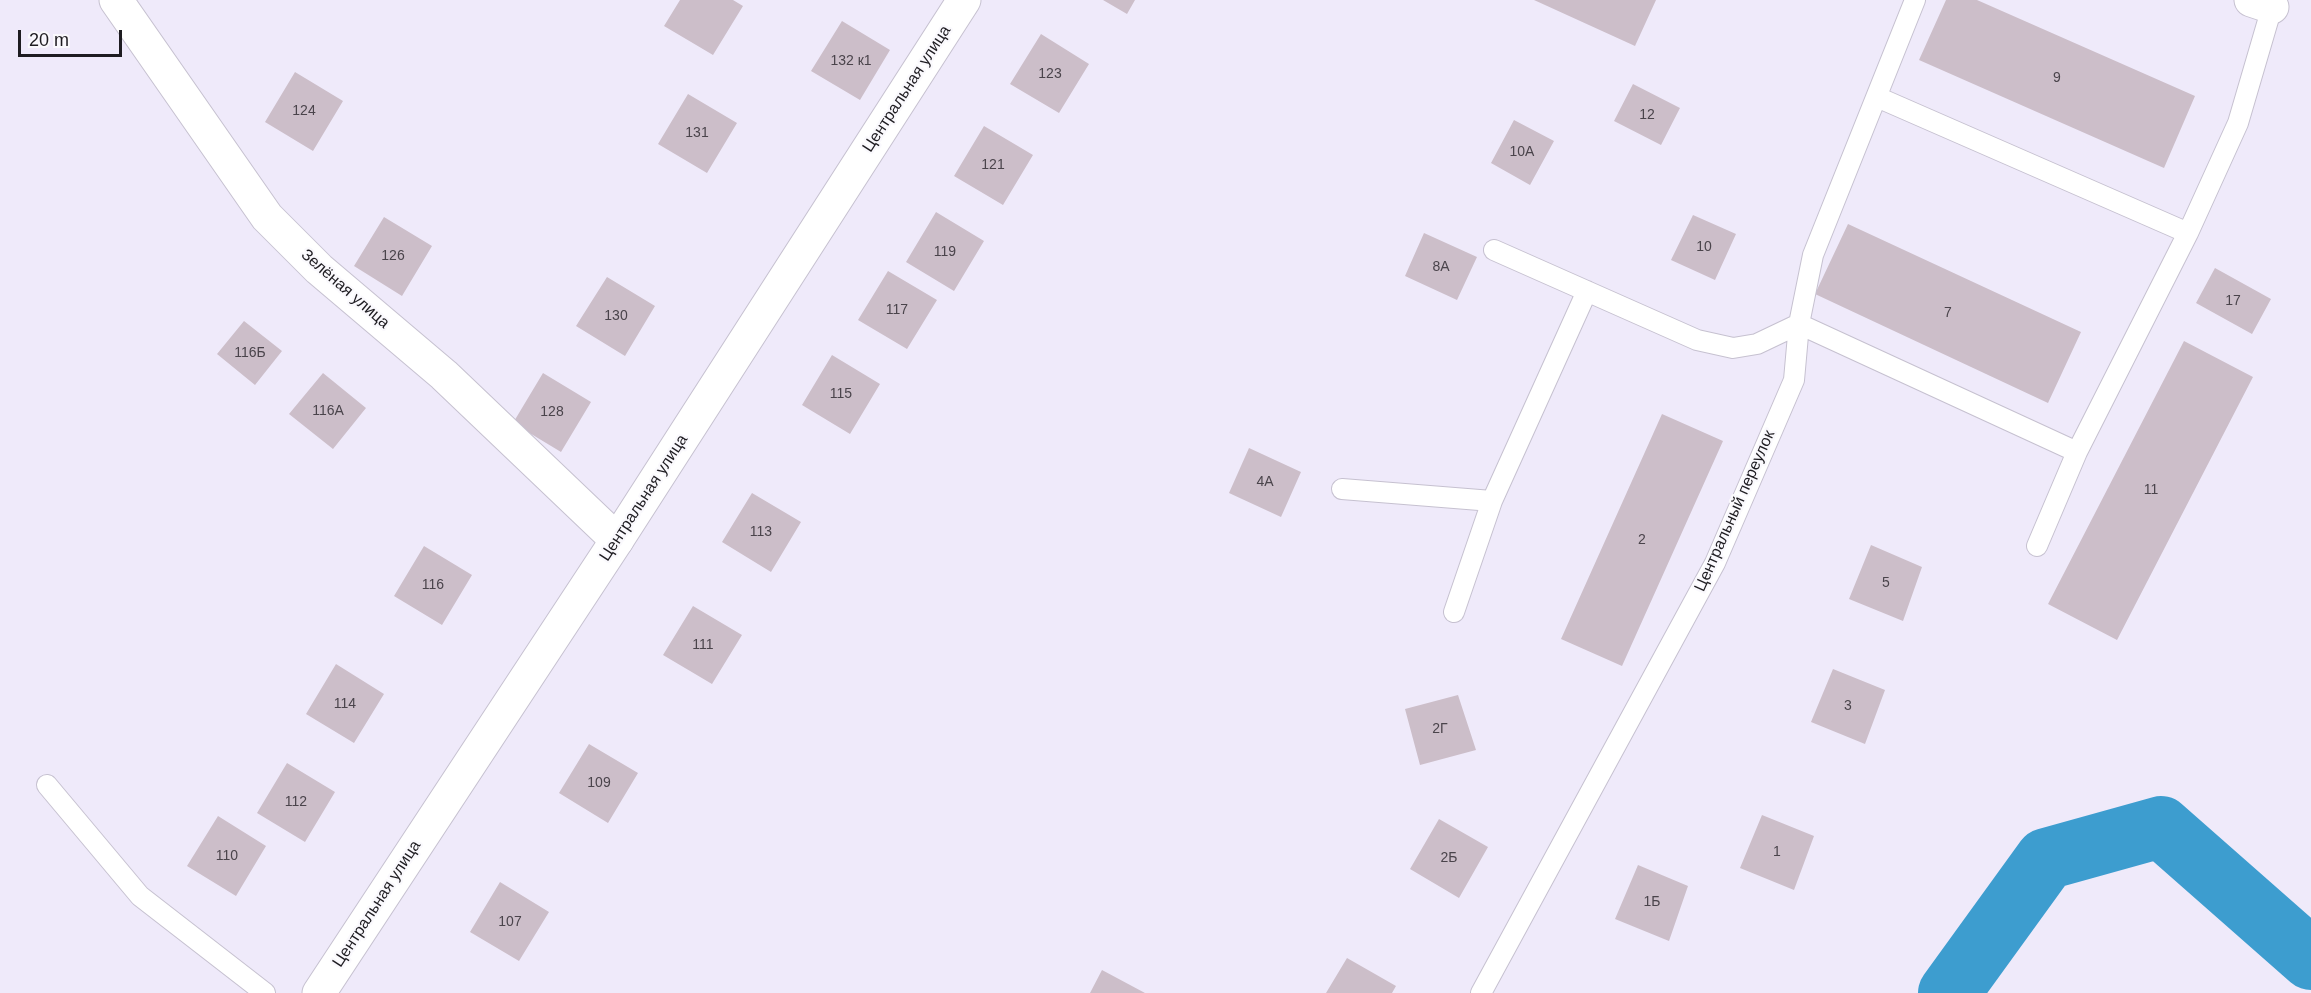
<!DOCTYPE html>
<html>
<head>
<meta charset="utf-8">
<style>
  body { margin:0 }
  #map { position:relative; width:2311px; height:993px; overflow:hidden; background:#efeafa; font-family:Arial,sans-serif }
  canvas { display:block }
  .scale { position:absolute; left:18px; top:30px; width:104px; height:27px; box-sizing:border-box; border:3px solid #1e1c21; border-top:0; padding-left:8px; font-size:18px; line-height:21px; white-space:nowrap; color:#1e1c21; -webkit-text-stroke:4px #faf9fd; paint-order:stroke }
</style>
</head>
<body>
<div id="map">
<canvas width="2311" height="993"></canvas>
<div class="scale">20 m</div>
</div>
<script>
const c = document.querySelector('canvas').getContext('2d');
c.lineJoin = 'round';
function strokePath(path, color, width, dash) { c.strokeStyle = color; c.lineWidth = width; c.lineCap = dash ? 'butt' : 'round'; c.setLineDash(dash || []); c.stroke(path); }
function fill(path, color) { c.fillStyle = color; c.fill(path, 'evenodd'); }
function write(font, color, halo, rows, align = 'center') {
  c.font = font + ' Arial,sans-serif'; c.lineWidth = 4.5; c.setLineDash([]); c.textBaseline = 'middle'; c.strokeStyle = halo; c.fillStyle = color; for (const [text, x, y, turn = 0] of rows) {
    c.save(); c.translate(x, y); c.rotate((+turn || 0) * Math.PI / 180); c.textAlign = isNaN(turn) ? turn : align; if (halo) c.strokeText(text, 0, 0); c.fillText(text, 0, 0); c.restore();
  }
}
strokePath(new Path2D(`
  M1949 993 2046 859 2161 827 2311 959`), '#3d9dcf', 62);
fill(new Path2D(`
  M680 0H733L743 6 713 55 664 26Z
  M1103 0H1135L1127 14Z
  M1534 0H1656L1635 46Z
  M1946 0H1977L2195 96 2164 168 1919 60Z
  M842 21 890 50 860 100 811 71Z
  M1041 34 1089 64 1059 113 1010 84Z
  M295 72 343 101 313 151 265 122Z
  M1633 84 1680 108 1661 145 1614 121Z
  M688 94 737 123 707 173 658 144Z
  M1514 120 1554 141 1530 185 1491 163Z
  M984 126 1033 155 1003 205 954 176Z
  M936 212 984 241 954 291 906 262Z
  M1693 215 1736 234 1715 280 1671 260Z
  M384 217 432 246 402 296 354 266Z
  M1848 224 2081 332 2048 403 1815 294Z
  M1424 233 1477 257 1457 300 1405 276Z
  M2215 268 2271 299 2252 334 2196 303Z
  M888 271 937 300 907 349 858 320Z
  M607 277 655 306 625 356 576 326Z
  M244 321 282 351 255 385 217 354Z
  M2184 341 2253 377 2117 640 2048 604Z
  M832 355 880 384 850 434 802 405Z
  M323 373 366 408 333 449 289 414Z
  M543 373 591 402 561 452 513 423Z
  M1662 414 1723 441 1622 666 1561 639Z
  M1249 448 1301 472 1281 517 1229 493Z
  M752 493 801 522 771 572 722 542Z
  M1871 545 1922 567 1903 621 1849 599Z
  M424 546 472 575 442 625 394 596Z
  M693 606 742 635 712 684 663 655Z
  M336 664 384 694 354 743 306 714Z
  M1833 669 1885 690 1865 744 1811 722Z
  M1458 695 1476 750 1420 765 1405 709Z
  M589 744 638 773 608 823 559 793Z
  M287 763 335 792 305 842 257 813Z
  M1762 815 1814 836 1794 890 1740 868Z
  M218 816 266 846 236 896 187 866Z
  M1439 819 1488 847 1459 898 1410 869Z
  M1638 865 1688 886 1669 941 1615 919Z
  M500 882 549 912 519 961 470 932Z
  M1347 958 1396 986 1392 993H1326Z
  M1102 970 1145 993H1090Z`), '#ccbec9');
const service = new Path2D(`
  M1877 97 2188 233
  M1494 250 1697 340 1733 348 1757 344 1799 324 2077 452
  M1342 489 1492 501 1587 291
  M2037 546 2077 452 2188 233 2238 123 2272 7
  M1454 612 1492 501
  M47 785 140 896 265 993
  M1481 993 1715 563 1794 380 1799 324 1813 255 1915 0`);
const minor = new Path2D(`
  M116 0 267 217 319 269 444 375 617 540
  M2251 0 2272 7`);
const tertiary = new Path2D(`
  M319 993 617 540 964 0`);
strokePath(service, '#c6c1d0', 22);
strokePath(minor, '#c6c1d0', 35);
strokePath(tertiary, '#c6c1d0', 35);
strokePath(service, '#fff', 20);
strokePath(minor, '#fff', 33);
strokePath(tertiary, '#fff', 33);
write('14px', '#4a444b', null, [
  ["132 к1",851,61],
  ["123",1050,74],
  ["9",2057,78],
  ["124",304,111],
  ["12",1647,115],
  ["131",697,133],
  ["10А",1522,152],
  ["121",993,165],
  ["10",1704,247],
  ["119",945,252],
  ["126",393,256],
  ["8А",1441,267],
  ["17",2233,301],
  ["117",897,310],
  ["7",1948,313],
  ["130",616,316],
  ["116Б",250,353],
  ["115",841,394],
  ["116А",328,411],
  ["128",552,412],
  ["4А",1265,482],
  ["11",2151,490],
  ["113",761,532],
  ["2",1642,540],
  ["5",1886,583],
  ["116",433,585],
  ["111",703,645],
  ["114",345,704],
  ["3",1848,706],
  ["2Г",1440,729],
  ["109",599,783],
  ["112",296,802],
  ["1",1777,852],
  ["110",227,856],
  ["2Б",1449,858],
  ["1Б",1652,902],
  ["107",510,922]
]);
write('16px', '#1e1c21', '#faf9fd', [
  ["Центральная улица",907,89,-57],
  ["Зелёная улица",345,289,41],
  ["Центральная улица",644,498,-57],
  ["Центральный переулок",1735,511,-66],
  ["Центральная улица",377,904,-57]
]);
</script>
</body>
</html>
